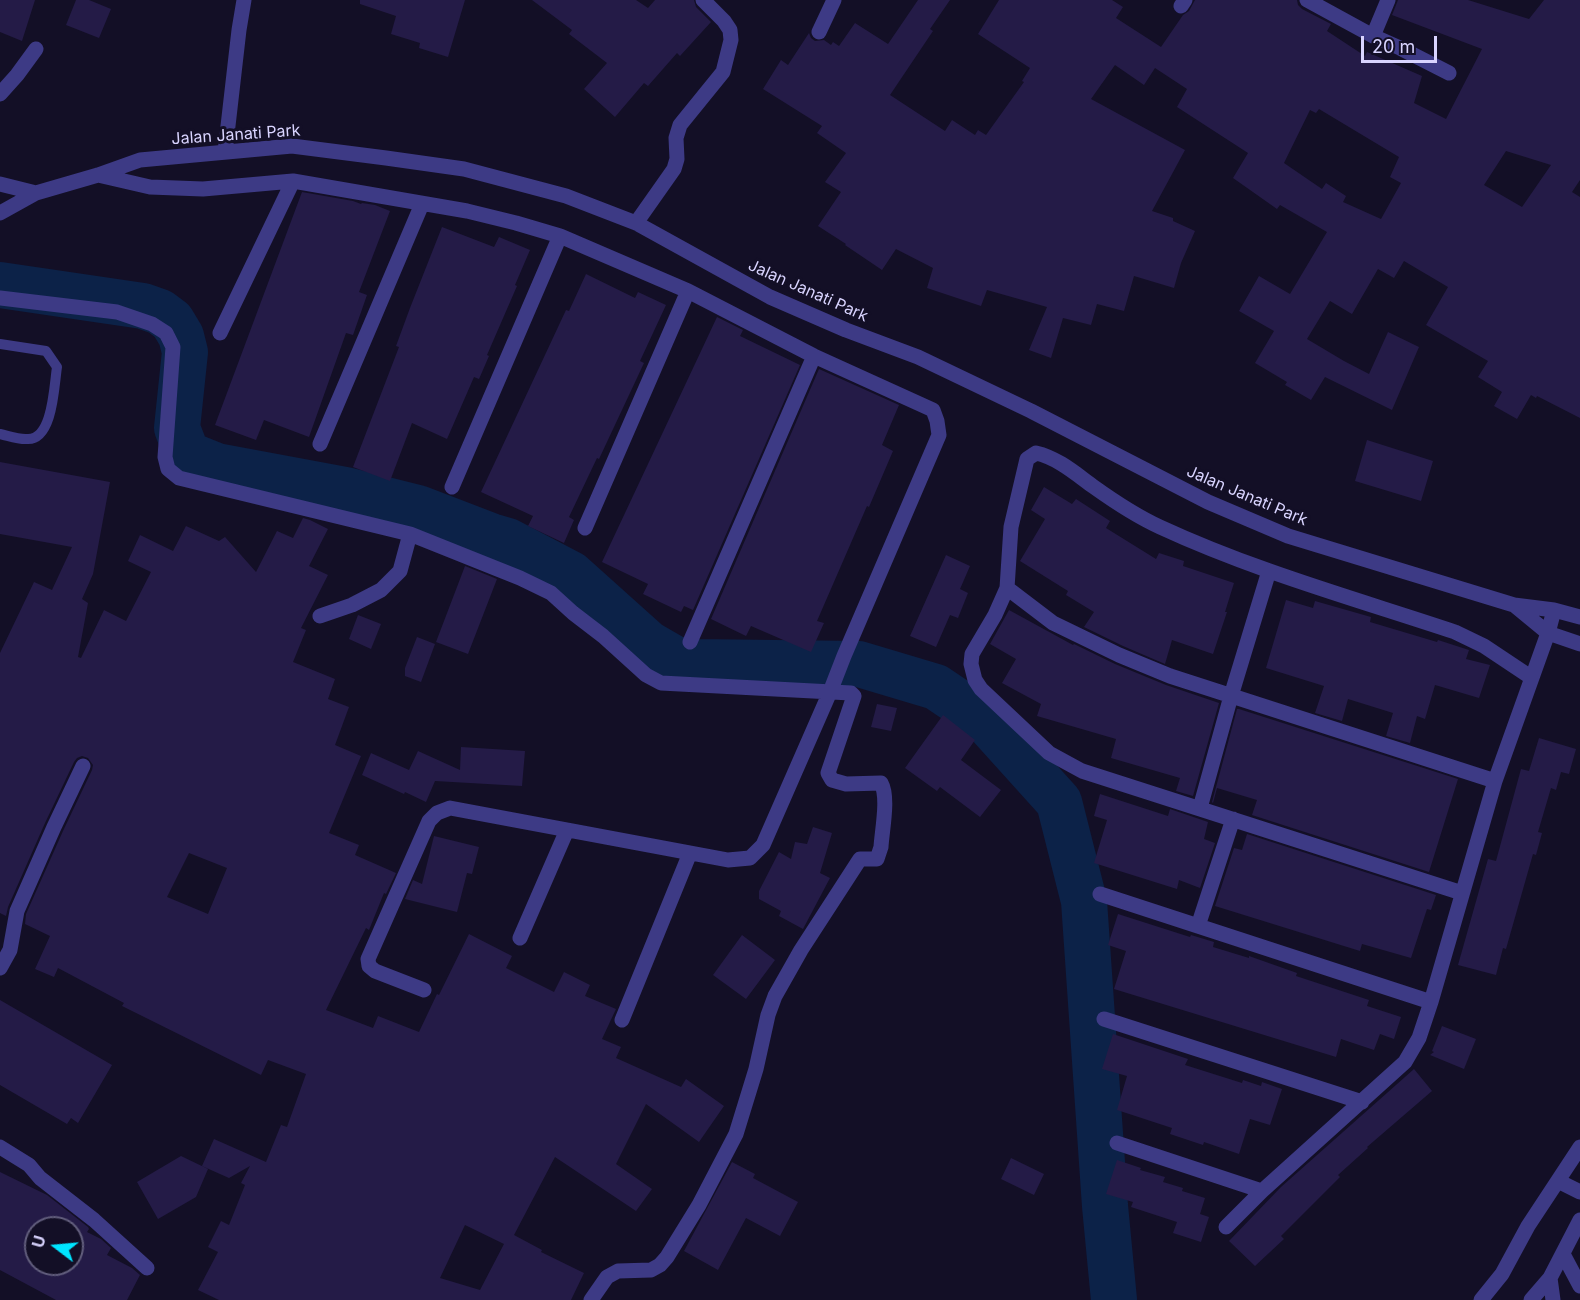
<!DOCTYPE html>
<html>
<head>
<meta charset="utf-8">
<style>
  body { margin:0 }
  #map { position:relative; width:1580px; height:1300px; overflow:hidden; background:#130f26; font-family:Inter,sans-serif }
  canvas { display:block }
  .north { position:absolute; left:24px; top:1216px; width:60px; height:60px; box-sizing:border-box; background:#130f26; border:2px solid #625e7d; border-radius:50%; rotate:286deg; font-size:16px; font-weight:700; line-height:24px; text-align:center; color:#d9d4ff }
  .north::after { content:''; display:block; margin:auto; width:21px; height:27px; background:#00e5ff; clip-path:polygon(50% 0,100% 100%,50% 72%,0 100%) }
  .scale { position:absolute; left:1361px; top:36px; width:76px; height:27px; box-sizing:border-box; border:3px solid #d9d4ff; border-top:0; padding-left:8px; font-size:18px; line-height:21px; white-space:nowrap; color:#d9d4ff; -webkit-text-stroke:4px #130f26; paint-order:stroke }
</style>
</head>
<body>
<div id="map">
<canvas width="1580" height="1300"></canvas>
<div class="north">U</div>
<div class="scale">20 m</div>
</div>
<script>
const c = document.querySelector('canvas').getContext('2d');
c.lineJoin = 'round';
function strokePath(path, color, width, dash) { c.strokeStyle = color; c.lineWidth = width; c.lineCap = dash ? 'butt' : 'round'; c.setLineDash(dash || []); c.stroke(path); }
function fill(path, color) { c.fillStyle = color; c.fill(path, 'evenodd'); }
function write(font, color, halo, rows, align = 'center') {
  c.font = font + ' Inter,sans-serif'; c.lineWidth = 6; c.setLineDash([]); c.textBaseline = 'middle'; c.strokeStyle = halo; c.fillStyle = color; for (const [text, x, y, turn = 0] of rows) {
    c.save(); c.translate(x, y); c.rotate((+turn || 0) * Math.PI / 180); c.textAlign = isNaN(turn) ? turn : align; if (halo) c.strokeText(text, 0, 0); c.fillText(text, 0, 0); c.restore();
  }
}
strokePath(new Path2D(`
  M0 285 143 306 160 312 172 321 181 336 185 352 177 428 187 454 217 466 346 490 418 508 491 536 508 541 571 574 649 644 675 659 694 662 859 664 936 687 985 720 1059 802 1084 901 1105 1206 1114 1300`), '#0c2248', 46);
fill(new Path2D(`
  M0 0H35L22 41 0 32Z
  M76 0H89L111 9 99 38 66 25Z
  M360 0H465L448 57 419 48 420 43 391 34 396 16 360 4Z
  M532 0H636L648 8 655 0H694L696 7 711 22 680 56 677 53 648 86 644 83 615 117 584 89 607 63 569 34 572 30Z
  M918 0H950L930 29 933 31 890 95 945 131 952 120 975 135 978 130 986 135 1024 82 1022 81 1030 68 978 34 999 0H1112L1123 7 1116 18 1161 47 1183 15 1189 11 1195 0H1297L1298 5 1302 9 1331 24 1327 31 1365 56 1367 52 1422 76 1414 103 1446 119 1482 49 1392 15 1398 0H1468L1529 19 1544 0H1580V180L1572 192 1580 197V418L1537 396 1536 398 1531 395 1517 419 1494 406 1502 392 1478 377 1488 361 1426 325 1448 287 1404 261 1394 278 1378 269 1352 314 1330 301 1307 339 1344 361 1369 374 1388 332 1419 347 1392 410 1325 377 1311 400 1285 385 1287 382 1255 363 1274 331 1239 311 1259 276 1290 294 1327 232 1280 205 1277 209 1233 178 1248 153 1177 107 1187 89 1155 68 1144 85 1115 65 1091 99 1185 150 1152 211 1173 218V221L1195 231 1181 263 1174 288 1134 276 1124 311 1097 304 1091 325 1063 318 1051 358 1029 350 1047 307 987 290 981 306 927 288 933 268 896 249 882 270 845 245 846 244 818 226 841 192 825 182 846 153 817 133 822 126 763 89 781 60 788 65 809 33 811 38 815 41 824 40 831 45 833 42 839 46 855 23 888 44ZM1319 109 1399 157 1390 177 1401 183 1381 219 1343 202 1346 196 1326 183 1322 189 1284 163 1310 110 1316 113ZM1506 151 1551 165 1522 207 1484 185Z
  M302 192 353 201 361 204 362 203 375 205 390 211 359 292 367 295 353 335 346 333 309 437 264 420 256 440 215 425Z
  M442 227 494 247 499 237 530 250 515 285 517 286 487 355 489 356 479 379 474 377 447 439 412 423 390 481 353 467 399 347 396 346 410 308Z
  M586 274 635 298 638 292 666 305 640 361 644 363 599 459 597 458 569 517 574 520 564 543 528 526 533 516 481 492 566 310 569 311Z
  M717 317 743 330 740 336 800 365 693 610 684 606 681 612 643 594 648 584 602 562Z
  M819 369 899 405 882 445 893 451 869 507 867 506 817 621 824 623 811 652 751 626 746 636 711 619Z
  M1367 440 1433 461 1421 501 1355 481Z
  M0 462 110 482 93 574 82 599 88 603 78 657 81 658 104 610 126 621 151 572 128 561 140 535 173 551 186 526 219 541 225 537 256 572 277 531 293 538 303 518 310 520 328 529 309 566 328 575 301 628 306 630 293 662 335 679 328 699 349 707 335 745 361 756 329 833 359 845 355 855 396 873 386 894 384 893 369 930 366 928 326 1010 373 1028 378 1016 419 1032 437 994 439 995 469 934 512 956 506 968 554 992 564 972 590 985 585 996 616 1009 602 1039 621 1047 616 1058 681 1087 686 1079 724 1106 699 1142 646 1104 616 1164 652 1189 636 1211 555 1157 514 1235 542 1250 541 1252 584 1273 571 1300H219L198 1290 218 1252 208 1247 221 1221 229 1225 245 1185 241 1183 250 1166 229 1178 202 1166 214 1139 266 1162 281 1125 287 1127 306 1074 268 1060 261 1075 122 1006 124 1003 58 968 54 977 35 969 50 936 25 924 26 914 63 831 92 770 93 765 88 758 82 756 77 758 74 762 45 823 8 907 6 916 0 913V653L34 582 52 590 72 547 0 534ZM189 853 227 868 208 914 167 897ZM465 1225 504 1244 480 1290 440 1278Z
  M1044 487 1072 504 1076 499 1110 521 1106 528 1156 559 1159 553 1184 561 1183 566 1234 583 1225 612H1227L1213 654 1172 640 1165 664 1123 646 1084 627 1094 612 1066 595 1068 591 1020 561 1045 519 1031 510Z
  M946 555 970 566 960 589 968 593 958 618 950 615 936 647 910 636Z
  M465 566 497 579 468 654 436 642Z
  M1286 600 1313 608 1315 601 1371 617 1370 622 1437 642 1438 640 1469 650 1466 659 1490 665 1479 698 1435 685 1425 719 1417 716 1410 743 1386 736 1393 713 1348 699 1342 721 1315 713 1324 686 1266 668Z
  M1009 610 1073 645 1074 644 1115 664 1166 685 1219 703 1193 796 1176 791 1180 778 1111 758 1116 739 1037 716 1041 704 1002 683 1016 659 990 644Z
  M358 615 381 624 371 649 349 639Z
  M417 637 435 644 421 682 405 676V668Z
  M877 704 897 708 891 731 871 727Z
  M1237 709H1239L1458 779 1429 872 1252 815 1257 800 1217 788 1213 803 1212 802Z
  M943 715 975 740 961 760 1001 790 980 817 940 787 937 791 905 768Z
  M1539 738 1576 749 1569 774 1561 772 1556 790 1551 788 1538 832 1542 833 1536 855 1533 854 1506 949 1503 948 1496 975 1458 965 1488 859 1496 861 1521 769 1529 771Z
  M461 747 525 751 522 786 435 781 426 802 405 792 404 794 362 775 371 753 409 770 418 751 460 770Z
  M1100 794 1168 816 1170 809 1208 822 1204 839 1215 843 1200 888 1179 880 1177 889 1094 863 1107 820 1094 816Z
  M813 827 832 833 820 873 830 878 803 929 779 916 781 911 759 899V891L779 852 791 859 795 842 807 844Z
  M1247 834 1436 895 1431 910 1427 909 1411 958 1362 944 1360 951 1215 906 1234 848 1242 850Z
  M434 836 479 847 472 874 467 873 457 912 405 899 413 880 422 884Z
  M1118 914 1190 937 1191 935 1214 942 1213 947 1249 958V956L1297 973 1296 976 1369 1000 1367 1006 1401 1017 1394 1039 1380 1034 1374 1050 1341 1039 1336 1057 1114 989 1126 951 1108 945Z
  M742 935 775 960 746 999 713 975Z
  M0 1000 112 1065 78 1123 71 1118 67 1124 0 1085Z
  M1442 1026 1476 1039 1464 1069 1430 1055 1434 1052 1432 1051Z
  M1113 1034 1188 1059 1185 1065 1242 1083 1243 1080 1261 1086 1262 1082 1282 1089 1270 1125 1250 1119 1239 1154 1204 1142 1203 1145 1170 1134 1172 1128 1117 1110 1127 1076 1102 1069Z
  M1414 1069 1432 1091 1367 1147 1368 1148 1338 1175 1340 1177 1281 1236 1284 1239 1255 1266 1229 1241 1281 1187Z
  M181 1156 208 1169 196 1197 158 1219 137 1182Z
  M1011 1158 1044 1174 1034 1195 1001 1179Z
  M1117 1160 1141 1168 1140 1170 1165 1177 1163 1182 1183 1188 1182 1191 1205 1198 1200 1214 1209 1217 1201 1242 1173 1233 1177 1222 1131 1207 1133 1202 1106 1194Z
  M732 1162 755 1174 753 1178 798 1202 780 1236 746 1218 718 1270 684 1251Z
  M0 1172 47 1195 88 1227 89 1229 87 1232 101 1239 111 1248 107 1255 132 1268 140 1275 127 1300H56L0 1270ZM36 1228H72V1264H36Z`), '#241b47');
strokePath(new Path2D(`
  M0 344 46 351 57 367C54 386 53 439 28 439 19 440 9 436 0 434`), '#3d3a85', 10);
strokePath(new Path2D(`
  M1307 0 1373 36 1400 48 1449 73
  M1181 6 1185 0
  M819 32 834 0
  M1373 36 1388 0
  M0 94 17 75 36 49
  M225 152 239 30 244 0
  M98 175 150 187 203 189 293 181 467 211 516 223 560 236 688 291 814 356 933 410 937 421 939 435 844 656 830 692 763 845 750 858 728 860 450 808 437 813 429 821 368 959 369 966 375 971 424 990
  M0 184 36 193
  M0 213 36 193 98 175 140 160 292 146 386 158 464 169 566 196 636 223 770 297 846 330 918 357 1031 411 1208 502 1288 536 1514 605 1554 610 1580 617
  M636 223 674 169 677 159 676 138 680 125 723 72 731 40 730 30 724 21 703 0
  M0 298 117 312 152 324 166 333 173 347 165 457 168 469 179 478 410 534 520 578 551 593 573 613 603 636 646 675 661 683 851 693 854 696 828 773 832 780 846 784 881 783C889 797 882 830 881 847L877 859H860L858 862 801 950 775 996 768 1015 756 1069 736 1134 699 1205 667 1257 660 1265 651 1270 618 1271 607 1277 591 1300
  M220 333 293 181
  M320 444 422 204
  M452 487 560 236
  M585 528 688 291
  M1007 588 1053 623 1119 655 1170 676 1495 781
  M1514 605 1548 633 1580 644
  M320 616 352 605 381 590 400 571 410 534
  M690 642 814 356
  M1200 808 1231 696 1269 571
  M1462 893 1082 771 1049 753 981 689 975 680 971 664 972 654 995 615 1007 588 1011 527 1027 459 1036 453C1058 458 1076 474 1094 487 1115 502 1136 516 1160 527 1255 571 1356 599 1455 632L1484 646 1532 678
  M1100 894 1431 1002
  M1198 926 1233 819
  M520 938 567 830
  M0 968 10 950 17 911 54 827 83 766
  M1104 1019 1362 1102
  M622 1020 690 853
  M1117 1143 1262 1191
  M0 1147 29 1165 40 1178 94 1220 147 1268
  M1558 1181 1580 1192
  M1226 1227 1262 1191 1405 1062 1419 1038 1431 1002 1495 781 1548 633 1554 610
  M1563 1254 1580 1286
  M1550 1278 1553 1300
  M1481 1300 1502 1274 1528 1226 1580 1147
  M1531 1300 1550 1278 1580 1220`), '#3d3a85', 15);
write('16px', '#d9d4ff', '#130f26', [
  ["Jalan Janati Park",236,135,-4],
  ["Jalan Janati Park",808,291,24],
  ["Jalan Janati Park",1247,496,23]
]);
</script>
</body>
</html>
